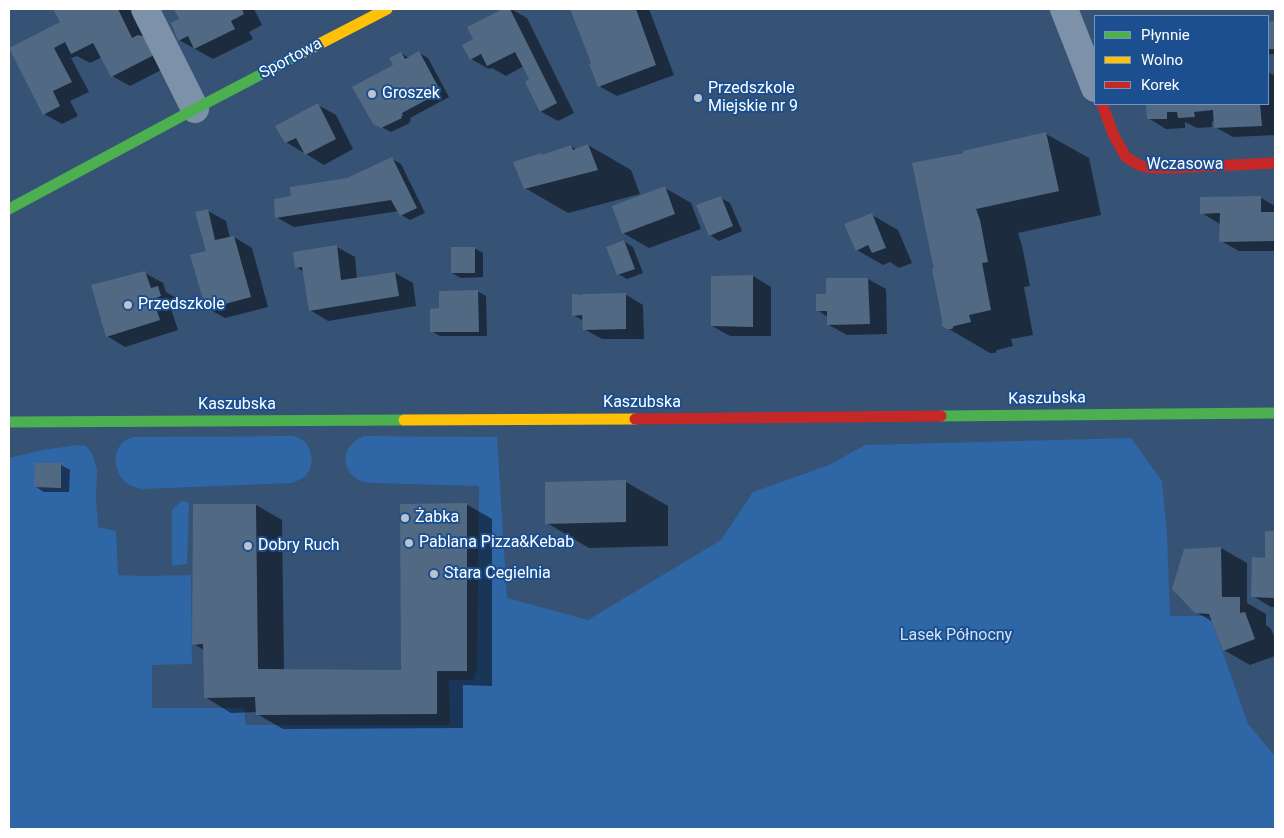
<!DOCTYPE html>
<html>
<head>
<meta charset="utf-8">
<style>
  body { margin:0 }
  #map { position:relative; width:1284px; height:838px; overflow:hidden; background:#365274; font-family:Roboto,sans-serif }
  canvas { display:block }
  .frame { position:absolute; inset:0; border:10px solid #fff; pointer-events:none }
  .legend { position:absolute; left:1094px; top:15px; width:175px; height:90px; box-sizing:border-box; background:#1b4f8f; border:1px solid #7695bc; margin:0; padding:6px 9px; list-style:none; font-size:15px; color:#fff }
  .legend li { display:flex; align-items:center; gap:10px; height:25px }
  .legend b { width:25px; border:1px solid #7695bc }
</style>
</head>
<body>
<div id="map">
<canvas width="1284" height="838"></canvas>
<div class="frame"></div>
<ul class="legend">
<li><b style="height:6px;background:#4caf50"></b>Płynnie</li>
<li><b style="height:6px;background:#ffc107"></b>Wolno</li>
<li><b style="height:6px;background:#c62828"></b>Korek</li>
</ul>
</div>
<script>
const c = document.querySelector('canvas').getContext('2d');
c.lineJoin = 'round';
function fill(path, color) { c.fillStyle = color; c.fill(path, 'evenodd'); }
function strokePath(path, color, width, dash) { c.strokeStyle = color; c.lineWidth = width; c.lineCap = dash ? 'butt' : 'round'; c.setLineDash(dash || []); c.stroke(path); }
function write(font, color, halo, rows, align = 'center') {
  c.font = font + ' Roboto,sans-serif'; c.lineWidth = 4; c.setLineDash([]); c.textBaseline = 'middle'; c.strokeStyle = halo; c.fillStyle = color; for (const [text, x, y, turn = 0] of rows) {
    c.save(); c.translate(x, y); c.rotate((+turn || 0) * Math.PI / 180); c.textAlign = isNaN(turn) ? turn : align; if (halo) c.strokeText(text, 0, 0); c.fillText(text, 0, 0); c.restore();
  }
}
fill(new Path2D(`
  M293 436C296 437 299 438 301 439 314 448 316 468 303 478 300 480 296 481 292 483L143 489C138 488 132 487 128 484 114 475 110 450 126 440 128 439 131 438 133 437Z
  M364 436 497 437 507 598 588 620 721 540 753 492 829 465 865 445 1131 438 1162 481 1167 533 1170 616H1210L1248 724 1275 756V829H9V458L42 450 79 445 86 446 92 453 97 470 96 498 98 527 116 531 118 575 145 576 191 575 192 664 152 665V708H244L246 725H450L449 680H473L477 669 479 486 372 483C367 482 361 482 357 479 338 466 344 444 364 436Z
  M184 501 189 503 187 564 172 566V510L180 502Z`), '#2f66a5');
fill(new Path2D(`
  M55 9H132L173 64 130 86 112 76 102 57 90 63 77 56 71 58 89 92 70 101 78 116 62 124 44 114 10 49 62 22Z
  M175 9H254L262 25 249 32 253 39 213 59 179 40 181 20Z
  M506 9H511L527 18 574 113 558 121 540 111 531 80 524 66 506 76 492 68 489 69 471 59 475 40 469 28Z
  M571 9H649L674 75 617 96 599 86 592 64Z
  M1268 23H1275V54H1268Z
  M401 53 409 58 419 53 428 58 449 97 410 118 411 121 408 122 410 123 391 132 374 123 395 65Z
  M1268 72 1275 76V135L1233 137 1215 127V121L1212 122V127L1197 128 1185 122V128L1166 129 1148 118V104H1268Z
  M318 105 336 115 353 149 324 165 306 154 305 152 304 153 286 142Z
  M1046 134 1089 158 1101 215 1018 233 1022 246 1030 286 1024 287 1033 335 1011 339 1013 346 997 350 995 353H990L947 328 914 164Z
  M588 145 631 170 640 194 568 213 525 188 541 154 544 156 571 146 577 150Z
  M392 159 401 164 425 213 410 220 401 215 399 211 294 227 276 217 293 197 348 179Z
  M665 188 691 203 701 229 649 248 623 233Z
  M721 198 730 203 742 231 719 241 710 235Z
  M1201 198H1261L1275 206V251H1239L1221 241 1220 224 1202 213Z
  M208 211 226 221 230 238 234 237 252 248 268 307 225 318 207 308Z
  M872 215 898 230 912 263 899 268 890 262 883 265 857 250Z
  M624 241 633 247 643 273 627 279 618 274Z
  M337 247 355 257 357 279 395 273 413 283 416 306 328 321 310 310 304 272 296 267Z
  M474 248 483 253V277L461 278 452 273Z
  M145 273 163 283 166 292 176 298 178 306 171 309 178 330 125 347 107 336Z
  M753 276 771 287V336H730L712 326Z
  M868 279 886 289 887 334 847 335 829 325 828 317 817 310 828 295Z
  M477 291 486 296 487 336H440L431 331 440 310Z
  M625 294 643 305 644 339H602L584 329V321L573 315 583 296Z
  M36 464 61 465 70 470 69 492H44L36 487Z
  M626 482 668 506V546L589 548 547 523Z
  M466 504 492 519V686L463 685V728L283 729 257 714V712L231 713 205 697 204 650 194 644V505H256L282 520 284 670 403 671Z
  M1267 532H1275V607H1271L1253 596 1266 559Z
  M1221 548 1247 563V603L1266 614V625L1271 629 1275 639V656L1250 665 1224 650 1213 622 1196 612Z`), '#0007');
fill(new Path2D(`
  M53 9H118L132 38 138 35 146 37 156 54 111 77 93 43 71 54 65 42 54 48 72 82 53 91 60 106 43 115 9 48 60 22Z
  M174 9H242L244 14 231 21 235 29 194 49 188 36 178 41 171 23 179 19Z
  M503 9H510L557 103 540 112 525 82 529 79 515 52 487 66 481 54 470 60 462 45 473 39 467 27Z
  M570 9H636L656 65 598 87 589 64 591 63Z
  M1275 21V49H1268V22Z
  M419 51 441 92 402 113 403 116H401L402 118 381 128 373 124 352 87 393 65 389 58 401 52 405 59Z
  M318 103 336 139 305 155 296 138 285 143 275 126Z
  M1146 104H1260L1262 126 1214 128 1213 110 1194 112 1195 117 1178 118 1177 112H1167V119H1147Z
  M1046 132 1059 191 976 209 980 220 988 262 982 263 991 310 969 315 971 322 954 326 952 329H947L942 326V319L932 269 934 268 932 260 912 163 963 153V151Z
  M588 144 598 170 524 189 513 162 541 153 542 155 571 145 573 150Z
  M392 157 417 208 400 216 391 200 275 218 274 199 291 196 290 187 347 178Z
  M665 186 675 214 622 234 612 206Z
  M721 196 733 226 709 236 696 205Z
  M1261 196V212H1275V241L1219 242 1220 213 1200 214V197Z
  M208 209 215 240 234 236 251 297 206 309 190 255 206 251 195 212Z
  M872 213 886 248 872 253 868 245 856 251 844 224Z
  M624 240 635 269 617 275 606 247Z
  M337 245 341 280 395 272 399 296 309 311 302 267 295 268 293 252Z
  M451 247H475V273H451Z
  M145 271 151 288 158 286 161 296 153 299 160 320 106 337 91 285Z
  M753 275V327L711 326V276Z
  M826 278H868L870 324 827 325V311H816V294H826Z
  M478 290 479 332H430V309L439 308V291Z
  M626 293V329L583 330 582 315 572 316V294L582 295V294Z
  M35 463H61V488L34 487Z
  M626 480V522L545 524V482Z
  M467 503V671H437V714L256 715 255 697 204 698 203 644 192 645 193 504H256L258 669 401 670 400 504Z
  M1265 531H1275V598L1251 597 1252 557 1265 558Z
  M1221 547 1222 597H1240V613L1245 612 1255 639 1223 651 1209 614 1195 613 1172 589 1184 549Z`), '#526984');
strokePath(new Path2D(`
  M145 9 195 109
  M1064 9 1095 88`), '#7d92a8', 28);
strokePath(new Path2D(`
  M9 209 195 109 296 56
  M941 416 1275 413
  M9 422 404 420`), '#4caf50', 11);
strokePath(new Path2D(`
  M296 56 387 9
  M404 420 635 419`), '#ffc107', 11);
strokePath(new Path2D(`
  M1102 104 1114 136 1126 157 1139 165 1150 168H1173L1275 163
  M635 419 941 416`), '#c62828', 11);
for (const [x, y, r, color] of [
  [372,94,5,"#b9c2ce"],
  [698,98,5,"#b9c2ce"],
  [128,305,5,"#b9c2ce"],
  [405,518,5,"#b9c2ce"],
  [409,543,5,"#b9c2ce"],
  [248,546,5,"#b9c2ce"],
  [434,574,5,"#b9c2ce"]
]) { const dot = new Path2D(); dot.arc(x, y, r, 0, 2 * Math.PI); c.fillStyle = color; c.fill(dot); strokePath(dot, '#1b4f8f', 2); }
write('16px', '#fff', '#1b4f8f', [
  ["Sportowa",291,59,-28],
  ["Wczasowa",1185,165],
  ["Kaszubska",1047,399,-1],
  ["Kaszubska",642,403],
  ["Kaszubska",237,405]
]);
write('16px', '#fff', '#1b4f8f', [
  ["Przedszkole",708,89],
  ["Miejskie nr 9",708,107],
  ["Groszek",382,94],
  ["Przedszkole",138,305],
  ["Żabka",415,518],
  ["Pablana Pizza&Kebab",419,543],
  ["Dobry Ruch",258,546],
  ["Stara Cegielnia",444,574]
], 'left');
write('16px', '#cfe3fa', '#1b4f8f', [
  ["Lasek Północny",956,636]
]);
</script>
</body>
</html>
